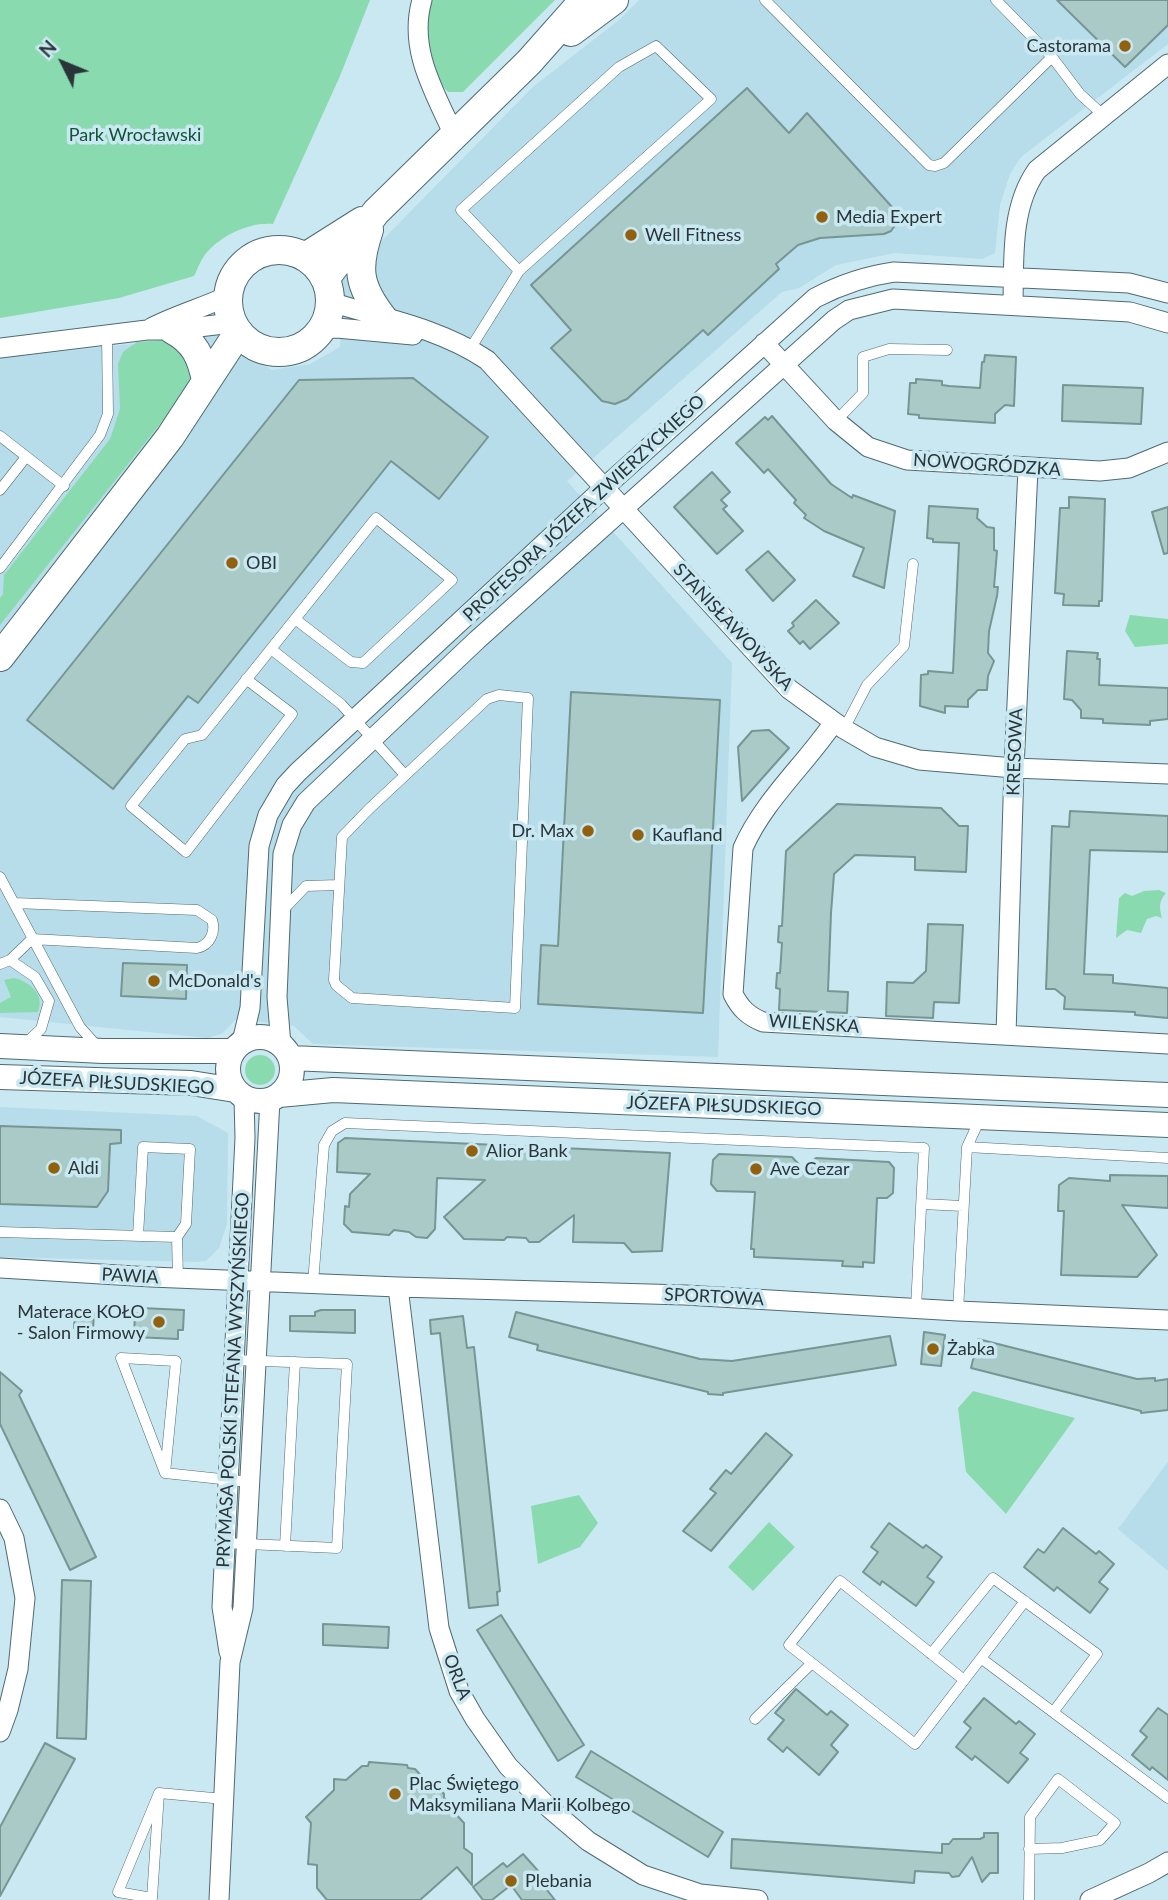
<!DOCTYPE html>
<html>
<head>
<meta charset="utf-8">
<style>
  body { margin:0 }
  #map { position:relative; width:1168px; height:1900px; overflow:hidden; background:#cae8f1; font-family:Lato,sans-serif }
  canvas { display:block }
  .north { position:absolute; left:28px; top:28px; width:70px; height:70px; -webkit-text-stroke:5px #cae8f1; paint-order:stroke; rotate:313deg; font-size:19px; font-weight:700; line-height:28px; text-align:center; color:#293539 }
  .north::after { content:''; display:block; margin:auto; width:24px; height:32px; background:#293539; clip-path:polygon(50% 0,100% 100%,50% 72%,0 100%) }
</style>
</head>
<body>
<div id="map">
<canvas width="1168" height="1900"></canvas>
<div class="north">N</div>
</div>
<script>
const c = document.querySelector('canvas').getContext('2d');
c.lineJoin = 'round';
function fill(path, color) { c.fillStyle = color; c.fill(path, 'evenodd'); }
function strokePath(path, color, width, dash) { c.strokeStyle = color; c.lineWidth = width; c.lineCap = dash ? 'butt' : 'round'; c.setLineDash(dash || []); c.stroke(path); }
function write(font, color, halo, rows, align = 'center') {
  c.font = font + ' Lato,sans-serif'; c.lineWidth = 7; c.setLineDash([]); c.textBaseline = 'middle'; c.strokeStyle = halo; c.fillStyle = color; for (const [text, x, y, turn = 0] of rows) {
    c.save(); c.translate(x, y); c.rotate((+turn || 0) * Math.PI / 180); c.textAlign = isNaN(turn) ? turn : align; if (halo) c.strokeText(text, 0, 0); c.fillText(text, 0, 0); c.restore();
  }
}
fill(new Path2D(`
  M639 0H1168V44L1021 157 1010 174 1000 205 995 253 983 259 895 253 836 265 799 288 782 292 567 481 732 663 718 1057 313 1044 294 1026 236 1019 223 1033 208 1038 0 1017V358L216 335 272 370 310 364 340 347 341 282 534 86 619 20Z
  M0 1107 197 1116 228 1133 227 1224 219 1248 206 1261 195 1262 0 1257Z
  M1168 1462V1571L1118 1529Z`), '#b6dde9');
fill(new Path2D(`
  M0 0H370L340 76 273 224C249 222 219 236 204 256 200 262 197 270 194 276L119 298 0 318Z
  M431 0H555L463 92H448L444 88C427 63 423 29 431 0Z
  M163 340 177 344 194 377 182 405 160 424 0 625V598L3 594 4 575 110 439 120 409 118 364 123 352 137 342Z
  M1130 615 1168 619V644L1135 647 1125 631Z
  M1159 890 1166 893C1159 901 1159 907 1162 918L1156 916 1147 919 1141 933 1127 930 1116 938 1119 898 1125 893 1132 896 1144 891Z
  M14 978C30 982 45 994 38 1012L0 1013V1003L11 997 4 980Z
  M245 1070a15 15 0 1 1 30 0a15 15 0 1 1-30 0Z
  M973 1391 1075 1418 1006 1514 966 1472 958 1408Z
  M579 1495 598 1523 580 1547 538 1564 531 1506Z
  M769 1522 795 1547 753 1591 728 1567Z`), '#89dbaf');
const building = new Path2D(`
  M1057 0H1168V25L1125 67Z
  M747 88 789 133 807 113 892 207 896 214V224L891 231 884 234 820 238 798 245 776 264 779 269 708 335 703 330 627 399 615 404 602 401 551 348 571 330 531 285Z
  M985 355 1016 357 1014 406 1005 405 995 414V423L919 418V415L908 414 910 383H916V379L942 381V385L949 386 980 388 982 362H984Z
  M413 378 488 437 439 499 391 461 198 703 188 696 113 789 27 720 299 380Z
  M1063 385 1143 388 1141 424 1062 421Z
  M772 416 831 484 852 498 853 495 895 511 884 588 853 576 864 548 824 531 804 518 806 515 794 503 796 500 768 469 764 473 736 443 765 417 768 420Z
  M712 472 730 492 721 500 727 506 723 509 743 531 717 554 674 507Z
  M1069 497 1105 499 1102 601H1099V606L1063 605 1064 594 1055 593 1060 508H1069Z
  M929 506 978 509 977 518 987 527 994 528V550L997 551 994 587H998L997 596 989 631 988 653 994 661 988 676 987 690H978L968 700V707L945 706V713L920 706 921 675 928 674V671L953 673 959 543 933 542V539L927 538Z
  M1168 507V553L1164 554 1152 512Z
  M768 551 795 580 773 601 746 570Z
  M816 600 839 623 810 649 803 641 800 644 788 631 794 626 792 623Z
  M1067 651 1098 653 1097 659H1100L1099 685 1168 688V719L1150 721V725L1103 723V719L1081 718V710L1072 700 1064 699Z
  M571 692 720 700 703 1013 538 1004 541 945 558 946Z
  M769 730 789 748 742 801 738 747 752 731Z
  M837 804 941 808 959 826H968L966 872 915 870V857L855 855 834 874 831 913 828 991 848 992 847 1013 779 1010 780 989 776 988 777 973H780L782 943 778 942 779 926H782L786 851Z
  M1070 811 1168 816V852L1090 850 1084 974 1113 975V983L1168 988V1018L1135 1015V1012L1064 1009 1065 997 1055 989H1046L1052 826 1069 827Z
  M928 924 963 925 959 1003 934 1002 933 1018 886 1016 887 982 913 983 926 971Z
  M123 963 187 965 186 999 121 996Z
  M0 1126 121 1130V1143L110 1144 108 1191 97 1207 0 1204Z
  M345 1138 670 1153 662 1251 632 1252 624 1243 573 1242 574 1215 539 1242H529L526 1238 507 1237 504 1240 464 1239 444 1217 485 1180 437 1178 435 1229 427 1238 416 1237 409 1232 394 1230 389 1235 352 1232 344 1224 345 1206 349 1207 350 1194 370 1174 337 1172 338 1143Z
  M719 1154 792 1157 803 1169 816 1158 889 1162 894 1168 893 1193 887 1198H877L874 1263 863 1262V1267L842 1266 843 1261 754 1257V1249H751L755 1192 717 1191 711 1184 713 1160Z
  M1110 1175 1168 1176V1208L1122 1205 1157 1255 1137 1277 1061 1275 1064 1211H1058L1059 1185 1069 1178 1110 1181Z
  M141 1308 184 1310 183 1330H178V1339L134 1337 135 1313 140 1314Z
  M321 1310H355V1333L290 1331V1316H315V1312Z
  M75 1312 94 1314 93 1329 74 1328Z
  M516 1312 700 1359 732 1361 890 1336 896 1365 723 1393V1395L708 1394V1392L537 1350 538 1345 509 1337Z
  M463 1316 467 1348 474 1347 500 1591 497 1592 498 1605 469 1608 440 1333 431 1334 430 1320Z
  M924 1332 945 1335 941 1366 921 1364Z
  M978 1339 1137 1379 1155 1378V1381L1168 1379V1410L1141 1413V1411L971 1368Z
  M0 1372 22 1391 19 1395 96 1557 70 1570 0 1424Z
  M766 1433 792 1455 711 1551 683 1531 716 1493 710 1489 726 1470 731 1474Z
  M889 1523 923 1548 926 1545 942 1557 927 1577 934 1582 916 1606 882 1581 880 1585 863 1572 878 1552 871 1547Z
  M1063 1528 1096 1554 1099 1551 1114 1564 1099 1582 1108 1589 1090 1613 1057 1587 1054 1591 1024 1567 1038 1549 1044 1553Z
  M62 1580 91 1581 86 1739 57 1738Z
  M501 1615 584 1745 558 1761 477 1630Z
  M323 1624 389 1627 388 1648 323 1645Z
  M796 1689 827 1715 831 1711 848 1725 831 1745 838 1752 819 1775 787 1747 783 1752 768 1739 784 1720 775 1713Z
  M984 1698 1016 1724 1019 1721 1035 1734 1020 1753 1028 1759 1008 1783 975 1756 972 1760 956 1747 971 1728 964 1722Z
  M1158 1708 1168 1715V1780L1152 1767 1150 1770 1132 1755 1147 1737 1140 1731Z
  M45 1743 75 1759 0 1896V1827Z
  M591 1751 723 1832 708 1857 576 1777Z
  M369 1762 407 1765 408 1768 415 1769 430 1785H436L444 1794V1798L455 1810 453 1811 464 1823V1848L472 1854V1885L457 1867 420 1900H327L317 1888V1865L308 1864 311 1823 306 1817 334 1790V1779L346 1780 362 1766H368Z
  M984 1833H998V1873H990L982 1882 972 1857 959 1876 952 1877 949 1873 915 1871 914 1883 731 1868 732 1839 942 1853V1844H949L953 1839H980L984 1837Z
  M523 1854 540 1873 536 1876 555 1900H522L511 1885 492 1900H483L473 1887 503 1863 507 1867Z`);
fill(building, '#aacac7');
strokePath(building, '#779592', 2);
const service = new Path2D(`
  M765 0 929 165 935 166 944 163 1052 57
  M996 0 1052 57 1080 94 1103 115
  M470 349 519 271 711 99 656 46 619 67 461 210 519 271
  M836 421 863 393V357L889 349 947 350
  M0 436 64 486
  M0 490 26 457
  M376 518 452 580 363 663 351 662 295 619Z
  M0 568 100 435 108 414 107 336
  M271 649 341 704 405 775
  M246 679 292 714 186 852 131 806 185 739 202 735 295 619
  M499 695 528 698 515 1008 352 998 336 985 334 980 342 837 369 809 487 699Z
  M844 729 867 685 904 646 913 564
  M0 877 80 1027 97 1046
  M283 910 306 886 338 885
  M10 960 35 977 49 1001 41 1029 26 1043
  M0 964 10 960 32 939 197 948C210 945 216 932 212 920L197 910 14 903
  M967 1147 1168 1158
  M922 1204 963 1206
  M0 1232 177 1237
  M138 1236 143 1147 190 1149 186 1224 177 1237 178 1278
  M313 1283 324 1145 332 1131 345 1123 924 1148 916 1308
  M958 1311 967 1147 980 1119
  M165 1473 121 1358 176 1361 165 1473 249 1482
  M225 1543 337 1548 347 1364 234 1360
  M285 1546 295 1362
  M931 1654 993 1578 1097 1654 1054 1711
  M982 1659 1168 1798
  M964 1680 840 1581 789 1645 915 1744 1025 1601
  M755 1719 812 1663
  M159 1793 152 1898 118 1892 159 1793 224 1799
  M1029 1900 1030 1817 1058 1779 1115 1823 1100 1840 1062 1848 1029 1849`);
const minor = new Path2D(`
  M422 0C408 49 434 91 454 135
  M330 300 337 304C388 319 443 330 487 360L789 689 844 729 875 747 919 760 1014 768 1168 774
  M1013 305C1014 260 1010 208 1037 170L1168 64
  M151 328C176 315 202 308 228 296
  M322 329 337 328 413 335
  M764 343 836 421 868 447 907 460 1100 471 1129 468 1168 452
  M0 348 147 330H173L232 323
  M834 722C805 765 764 800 743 848L733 994C740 1008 748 1016 763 1022L1168 1044
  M1006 1035 1014 768 1028 469
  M242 1042 250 1008 259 846 268 815 285 786 298 772 605 487 815 298C842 284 865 276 894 272L1129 283 1168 293
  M281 1045 277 997 283 854 292 825 306 802 477 640 834 320 849 310 893 299 1130 312 1168 323
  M0 1268 151 1277 398 1287 685 1295 958 1311 1168 1320
  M398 1287 439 1628 459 1691 475 1719 508 1766 547 1806 588 1841 643 1875 700 1894 758 1900
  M0 1509 14 1538 25 1598 18 1669 8 1710 0 1732
  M229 1652 222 1607 245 1138 244 1097
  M219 1900 230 1662 243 1608 270 1100
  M1090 1900 1149 1873 1168 1862`);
const tertiary = new Path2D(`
  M228 1069a32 32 0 1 1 64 0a32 32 0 1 1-64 0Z
  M0 1046 103 1051H233
  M290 1058 1168 1095
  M0 1077 191 1083 235 1090
  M279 1095 333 1090 1168 1125`);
const secondary = new Path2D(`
  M571 32 614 0
  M369 230C356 268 358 286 383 318
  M228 301a51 51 0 1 1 102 0a51 51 0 1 1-102 0Z
  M305 257 362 221
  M325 279 376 212 529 62 584 0
  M173 330C195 342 201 357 206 380
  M0 657 170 437 238 333`);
strokePath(service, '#4f6a72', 11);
strokePath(minor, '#4f6a72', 21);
strokePath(tertiary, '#4f6a72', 26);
strokePath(secondary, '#4f6a72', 30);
strokePath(service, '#fff', 10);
strokePath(minor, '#fff', 19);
strokePath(tertiary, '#fff', 24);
strokePath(secondary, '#fff', 28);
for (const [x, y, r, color] of [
  [1125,46,7,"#91610f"],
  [822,217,7,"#91610f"],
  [631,235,7,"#91610f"],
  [232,563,7,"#91610f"],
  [588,831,7,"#91610f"],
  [638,835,7,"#91610f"],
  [154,981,7,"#91610f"],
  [472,1151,7,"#91610f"],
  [54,1168,7,"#91610f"],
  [756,1169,7,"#91610f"],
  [159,1322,7,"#91610f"],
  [933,1349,7,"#91610f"],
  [395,1794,7,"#91610f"],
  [511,1881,7,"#91610f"]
]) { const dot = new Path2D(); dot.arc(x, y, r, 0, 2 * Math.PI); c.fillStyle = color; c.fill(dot); strokePath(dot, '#cae8f1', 2.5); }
write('18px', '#293539', '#cae8f1', [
  ["Castorama",1111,46,"right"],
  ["Media Expert",836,217],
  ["Well Fitness",645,235],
  ["OBI",246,563],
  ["Dr. Max",574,831,"right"],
  ["Kaufland",652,835],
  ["McDonald's",168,981],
  ["Alior Bank",486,1151],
  ["Aldi",68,1168],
  ["Ave Cezar",770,1169],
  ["Materace KOŁO",145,1312,"right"],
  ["- Salon Firmowy",145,1333,"right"],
  ["Żabka",947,1349],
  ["Plac Świętego",409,1784],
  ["Maksymiliana Marii Kolbego",409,1805],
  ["Plebania",525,1881]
], 'left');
write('18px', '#125337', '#cae8f1', [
  ["Park Wrocławski",135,135]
]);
write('18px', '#293539', '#cae8f1', [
  ["NOWOGRÓDZKA",987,465,4],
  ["PROFESORA JÓZEFA ZWIERZYCKIEGO",584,508,-43],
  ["STANISŁAWOWSKA",733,627,47],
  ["KRESOWA",1015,752,-88],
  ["WILEŃSKA",814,1024,4],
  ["JÓZEFA PIŁSUDSKIEGO",117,1083,3],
  ["JÓZEFA PIŁSUDSKIEGO",724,1106,2],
  ["PAWIA",130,1276,3],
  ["SPORTOWA",714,1297,3],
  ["PRYMASA POLSKI STEFANA WYSZYŃSKIEGO",233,1380,-87],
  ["ORLA",457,1677,69]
]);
</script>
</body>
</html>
